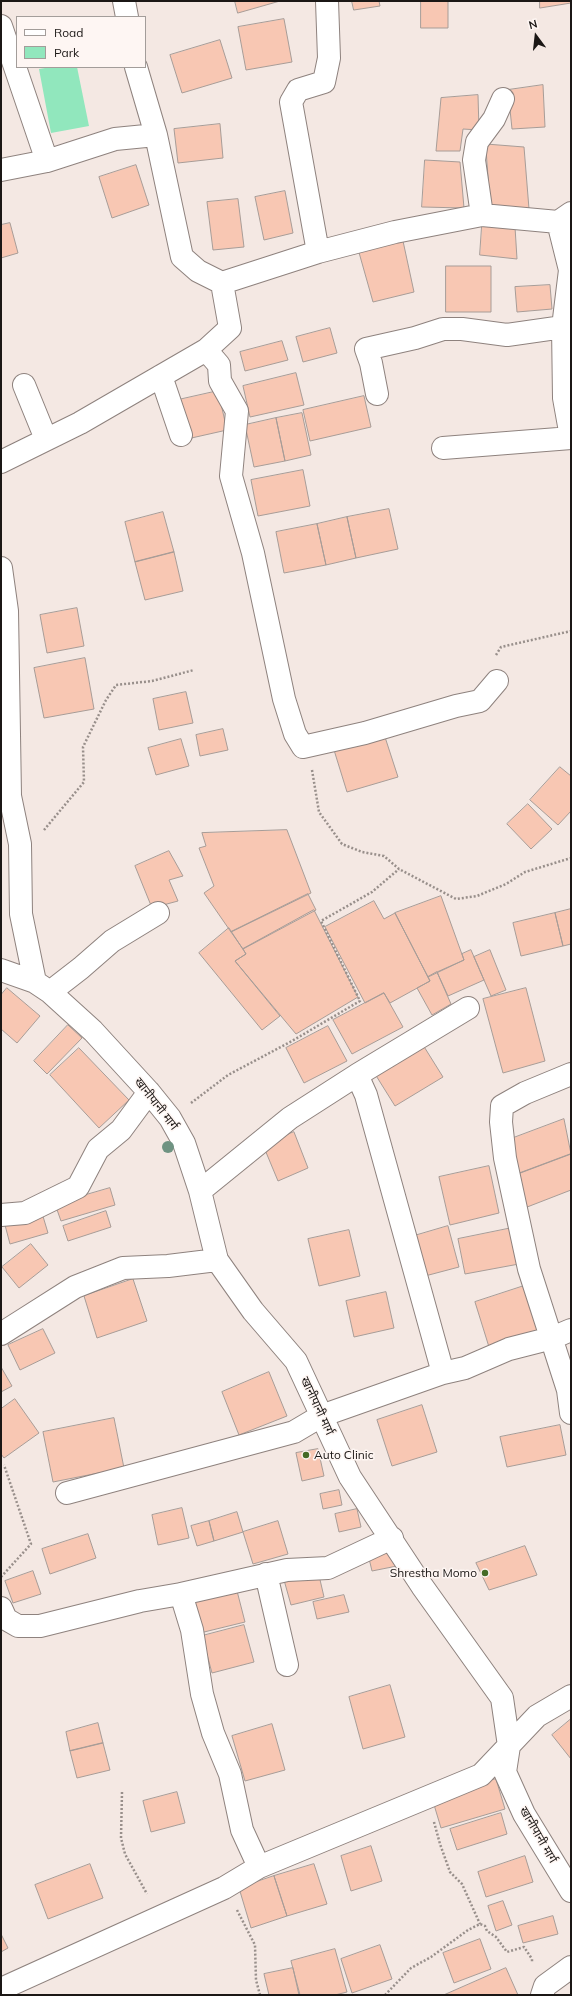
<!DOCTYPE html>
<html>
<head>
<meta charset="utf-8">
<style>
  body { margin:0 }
  #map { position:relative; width:572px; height:1996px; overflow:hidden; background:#f4e8e3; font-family:Mulish,sans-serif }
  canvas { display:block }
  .frame { position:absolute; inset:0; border:2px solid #1b1715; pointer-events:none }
  .legend { position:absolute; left:16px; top:16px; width:130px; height:52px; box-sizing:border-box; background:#fef6f3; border:1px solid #a39d9a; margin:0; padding:5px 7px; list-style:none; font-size:12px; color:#1b1715 }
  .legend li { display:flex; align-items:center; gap:8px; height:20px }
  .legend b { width:20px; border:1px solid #a39d9a }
  .north { position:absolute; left:516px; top:16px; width:40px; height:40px; -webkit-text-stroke:3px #fef6f3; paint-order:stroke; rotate:345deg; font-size:11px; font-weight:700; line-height:16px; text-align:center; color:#1b1715 }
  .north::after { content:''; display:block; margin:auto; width:14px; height:18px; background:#1b1715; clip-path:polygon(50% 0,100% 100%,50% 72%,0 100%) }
</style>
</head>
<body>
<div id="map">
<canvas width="572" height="1996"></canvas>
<div class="frame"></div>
<ul class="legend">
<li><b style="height:5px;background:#fff"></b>Road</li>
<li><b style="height:11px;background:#91e7bd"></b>Park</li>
</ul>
<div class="north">N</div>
</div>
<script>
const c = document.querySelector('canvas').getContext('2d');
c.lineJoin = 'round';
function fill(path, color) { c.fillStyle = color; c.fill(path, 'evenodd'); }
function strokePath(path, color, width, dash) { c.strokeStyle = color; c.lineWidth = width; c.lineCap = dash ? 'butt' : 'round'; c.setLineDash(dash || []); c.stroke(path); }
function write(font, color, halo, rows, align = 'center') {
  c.font = font + ' Mulish,"Noto Sans Devanagari",sans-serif'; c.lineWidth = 3; c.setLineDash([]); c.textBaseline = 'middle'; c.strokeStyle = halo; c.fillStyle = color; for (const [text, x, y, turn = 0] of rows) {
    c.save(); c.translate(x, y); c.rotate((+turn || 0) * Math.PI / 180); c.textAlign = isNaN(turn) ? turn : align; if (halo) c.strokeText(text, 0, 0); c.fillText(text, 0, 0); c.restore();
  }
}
fill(new Path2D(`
  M51 67H77L89 126 51 133 39 69Z`), '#91e7bd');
const building = new Path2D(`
  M235 1H280L238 13Z
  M352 1H379L380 6 354 10Z
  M421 1H448V28H421Z
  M540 1H571V3L540 8Z
  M284 19 292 62 246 70 238 27Z
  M220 40 232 78 182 93 170 55Z
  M543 85 545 127 512 129 508 90Z
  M478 95 479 130 463 129 460 151H436L441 98Z
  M220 124 223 158 178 163 174 129Z
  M486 144 524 147 529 209 491 211Z
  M425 160 460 162 464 208 422 207Z
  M136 165 149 205 112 218 99 177Z
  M285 191 293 233 264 240 255 197Z
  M238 199 244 247 213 250 207 202Z
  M10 223 18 253 1 258V225Z
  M482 226 515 227 517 259 480 255Z
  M403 241 414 292 373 302 358 249Z
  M446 266H491V312H446Z
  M550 285 552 309 517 312 515 287Z
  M330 328 337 353 303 362 296 337Z
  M282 341 288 360 245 371 240 352Z
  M296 373 304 405 250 417 243 386Z
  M218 391 227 430 187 439 178 400Z
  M364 396 371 427 310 441 303 410Z
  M302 413 311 455 285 461 276 418Z
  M276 418 285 461 254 467 245 425Z
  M303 470 310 506 258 516 251 480Z
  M389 509 398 549 356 558 347 517Z
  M163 512 174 552 135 562 125 522Z
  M347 517 356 558 326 565 317 524Z
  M317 524 326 565 284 573 276 532Z
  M174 552 183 591 145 600 135 562Z
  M77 608 84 646 47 653 40 615Z
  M85 658 94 709 44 718 34 668Z
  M186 692 193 723 159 730 153 699Z
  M223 729 228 750 200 756 196 735Z
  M384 734 398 777 347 792 334 750Z
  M181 739 189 766 156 775 148 748Z
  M560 767 571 776V811L558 825 530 800Z
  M528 804 552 829 531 849 507 824Z
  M287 830 311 893 231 932 204 893 214 886 199 848 206 846 202 833Z
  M169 851 183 876 169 880 178 901 152 908 135 866Z
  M308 894 316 910 243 949 231 932Z
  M441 896 464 960 428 977 395 913Z
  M374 901 384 919 395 913 430 981 390 1003 384 993 365 1003 325 927Z
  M571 909V944L563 946 555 913Z
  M314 910 358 997 296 1034 235 961 246 954 243 949Z
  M555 913 563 946 521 956 513 923Z
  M229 928 246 954 235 961 280 1016 262 1030 199 953Z
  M471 950 484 980 448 996 437 972 464 960 462 954Z
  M490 950 506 990 491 996 474 957Z
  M437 972 451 1004 432 1015 417 988 430 981 428 977Z
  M7 988 40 1016 17 1043 1 1029V995Z
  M526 988 545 1061 503 1073 483 999Z
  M384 993 403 1027 352 1054 333 1020Z
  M68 1025 82 1038 47 1074 34 1061Z
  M328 1026 347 1061 304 1083 286 1048Z
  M423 1045 443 1077 395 1106 375 1074Z
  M79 1048 129 1100 99 1128 50 1075Z
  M564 1119 571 1154 515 1175 508 1140Z
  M294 1132 308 1168 278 1181 263 1145Z
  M571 1154V1190L522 1209 515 1175Z
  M489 1166 499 1213 450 1225 439 1177Z
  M110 1188 115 1205 61 1221 55 1204Z
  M106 1211 111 1227 68 1241 63 1226Z
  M42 1213 48 1233 10 1244 5 1225Z
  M448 1226 459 1267 425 1276 414 1236Z
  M512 1228 519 1264 465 1274 458 1239Z
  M349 1230 360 1276 319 1286 308 1239Z
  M31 1244 48 1265 19 1288 2 1267Z
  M133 1279 147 1321 97 1338 84 1296Z
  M527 1285 541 1331 489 1347 475 1302Z
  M386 1292 394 1328 354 1337 346 1301Z
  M43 1329 55 1353 20 1370 8 1345Z
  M1 1367 12 1386 1 1392Z
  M269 1372 287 1416 239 1435 222 1392Z
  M15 1399 39 1433 4 1458 1 1454V1409Z
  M422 1405 437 1452 392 1466 377 1420Z
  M114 1418 124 1468 53 1482 43 1432Z
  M560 1425 566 1455 507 1467 500 1437Z
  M318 1449 324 1476 302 1481 296 1453Z
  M339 1490 342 1505 323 1509 320 1494Z
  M182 1508 189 1538 158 1545 152 1515Z
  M357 1509 361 1527 339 1532 335 1514Z
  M237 1512 243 1532 214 1541 209 1521Z
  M209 1521 214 1541 197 1546 191 1526Z
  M278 1521 288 1554 253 1564 243 1532Z
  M88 1534 96 1558 50 1574 42 1549Z
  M392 1545 397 1566 372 1571 367 1550Z
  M525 1546 537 1575 489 1590 476 1563Z
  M33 1571 41 1594 13 1603 5 1581Z
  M318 1571 324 1597 291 1605 284 1580Z
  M236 1587 245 1622 200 1633 192 1597Z
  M344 1595 349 1612 317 1619 313 1602Z
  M244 1625 254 1662 212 1673 202 1636Z
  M390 1685 405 1737 363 1749 349 1697Z
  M571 1719V1759L552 1735Z
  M98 1723 103 1743 70 1751 66 1732Z
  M272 1724 285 1770 245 1781 232 1736Z
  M103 1743 110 1770 77 1778 70 1751Z
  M496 1779 505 1809 441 1828 432 1798Z
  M177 1792 185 1823 151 1832 143 1801Z
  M501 1813 507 1834 457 1850 450 1829Z
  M371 1846 382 1881 351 1891 341 1856Z
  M525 1856 533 1882 486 1897 478 1872Z
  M90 1864 103 1898 48 1919 35 1885Z
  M314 1864 327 1904 287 1916 274 1876Z
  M274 1876 287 1916 251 1928 239 1888Z
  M503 1901 512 1925 496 1931 488 1906Z
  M553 1916 558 1934 523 1943 518 1926Z
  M1 1934 8 1948 1 1952Z
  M480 1939 491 1969 454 1983 443 1953Z
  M380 1945 392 1979 352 1993 341 1959Z
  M335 1949 347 1992 335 1995H300L291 1961Z
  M293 1968 299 1995H269L264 1974Z
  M506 1968 518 1995H444Z`);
fill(building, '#f8c7b3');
strokePath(building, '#a79c97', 1);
const street = new Path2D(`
  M124 1 127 17
  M1 26 47 161 115 139 156 135 182 257 198 271 222 283
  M136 67 156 135
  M1 170 47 161
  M571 213 558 222 570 270 563 327 564 398 571 437
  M482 215 474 160 477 142 494 119 503 99
  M318 252 395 232 482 215 558 222
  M206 350 219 365 220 381 237 411 231 476 253 553 284 699 295 734 303 747 365 733 456 706 480 701 497 681
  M161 376 181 435
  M24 385 46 439
  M377 394 371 363 366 349 415 338 443 329H462L507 335 563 327
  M443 448 571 438
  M1 462 80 423 206 350 230 328 222 283 318 252 291 102 298 90 324 82 329 58 327 1
  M1 568 7 611 10 796 20 844 21 914 35 982
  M1 970 35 982 50 992 93 1031 149 1092 170 1118 184 1143 200 1191 217 1260 253 1311 296 1361 350 1477 422 1586 502 1698 509 1746 505 1772 524 1814 571 1891
  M50 992 81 968 112 941 158 913
  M571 1074 525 1093 502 1106 501 1122 505 1158 529 1269 568 1390 571 1413
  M357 1075 468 1008
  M200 1191 290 1118 357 1075 366 1095 443 1373
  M1 1215 25 1213 78 1187 98 1149 121 1130 149 1092
  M1 1334 75 1287 123 1268 168 1266 217 1260
  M67 1493 294 1432 321 1416 443 1373 465 1368 509 1349 552 1338 571 1330
  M266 1574 287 1665
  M181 1594 287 1570 328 1568 392 1538
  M1 1608 6 1619 18 1626H40L140 1601 181 1594 192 1630 202 1694 213 1733 230 1774 242 1830 259 1867
  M1 1989 224 1888 259 1867 481 1775 537 1716 571 1696
  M542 1995 545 1986 571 1967`);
strokePath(street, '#8e827e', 24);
strokePath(new Path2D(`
  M496 655 501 647 571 631
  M312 770 319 812 342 844 362 852 384 856 399 869 456 899 477 896 506 884 525 872 571 858
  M44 830 84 782 83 747 106 700 116 685 152 681 194 670
  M191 1103 228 1075 292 1041 360 1001 321 921 372 892 399 869
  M1 1577 31 1544 4 1465
  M122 1792 121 1838 125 1854 147 1894
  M434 1822 440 1844 450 1872 462 1884 480 1924
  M237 1910 255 1945 256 1980 260 1995
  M385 1995 411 1968 431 1957 468 1930 480 1924 485 1926 487 1931 496 1937 507 1952 524 1947 532 1959V1962`), '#988f8b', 2.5, [2, 2]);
strokePath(street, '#fff', 22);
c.fillStyle = '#6f9382';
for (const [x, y] of [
  [168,1147]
]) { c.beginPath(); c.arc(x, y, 6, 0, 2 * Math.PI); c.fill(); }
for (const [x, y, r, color] of [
  [306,1455,4,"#456b26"],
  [485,1573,4,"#456b26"]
]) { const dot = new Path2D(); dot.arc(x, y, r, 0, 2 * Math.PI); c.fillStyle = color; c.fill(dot); strokePath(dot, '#fef6f3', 1.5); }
write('12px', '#1b1715', '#fef6f3', [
  ["खानीपानी मार्ग",156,1104,52],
  ["खानीपानी मार्ग",317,1406,65],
  ["खानीपानी मार्ग",538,1835,60]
]);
write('12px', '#1b1715', '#fef6f3', [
  ["Auto Clinic",314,1455],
  ["Shrestha Momo",477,1573,"right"]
], 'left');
</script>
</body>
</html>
